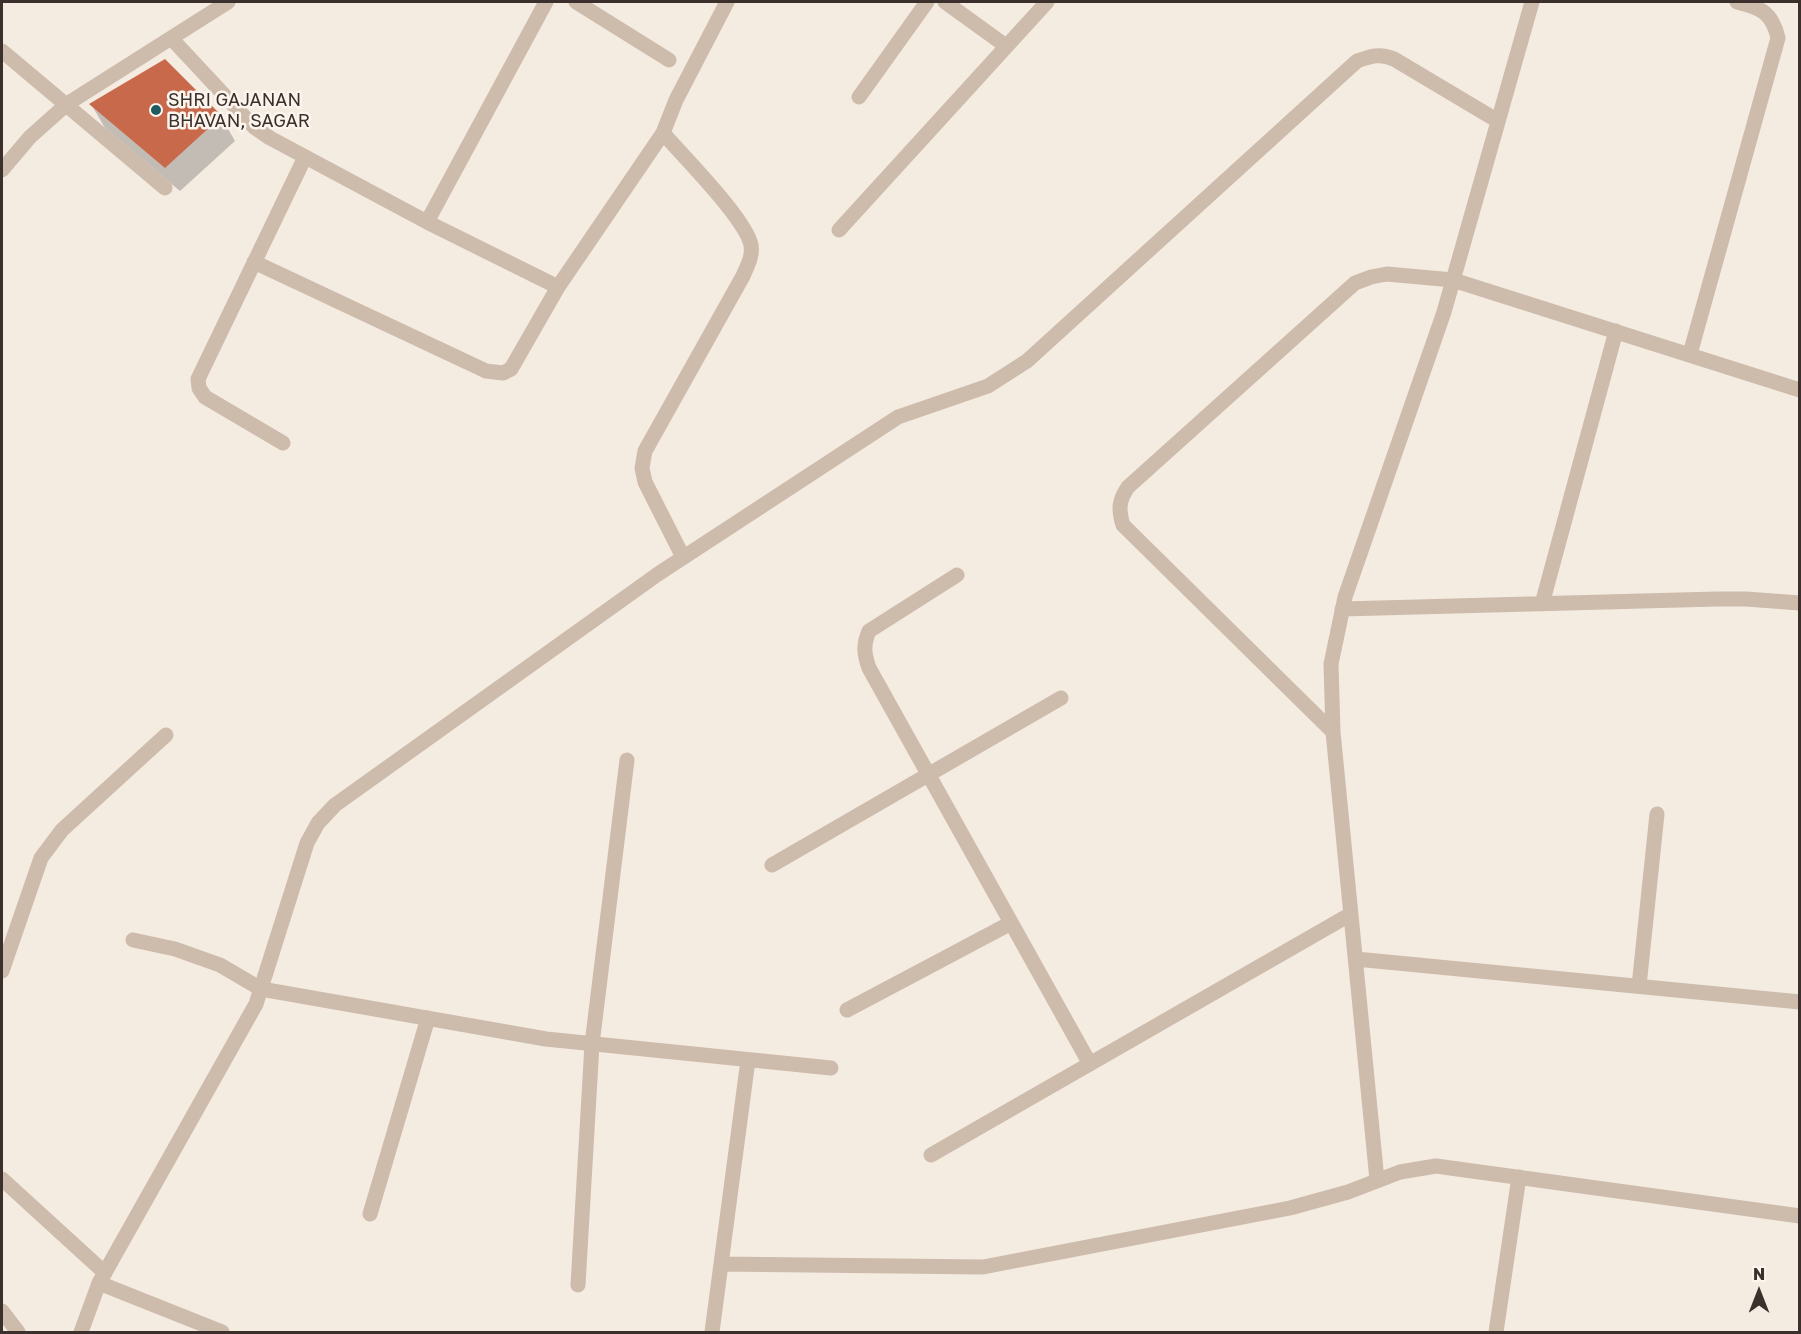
<!DOCTYPE html>
<html>
<head>
<meta charset="utf-8">
<style>
  body { margin:0 }
  #map { position:relative; width:1801px; height:1334px; overflow:hidden; background:#f4ebe1; font-family:"Golos Text",sans-serif }
  canvas { display:block }
  .frame { position:absolute; inset:0; border:3px solid #3b302b; pointer-events:none }
  .north { position:absolute; left:1729px; top:1262px; width:60px; height:60px; -webkit-text-stroke:4px #fbf5ee; paint-order:stroke; rotate:0deg; font-size:16px; font-weight:700; line-height:24px; text-align:center; color:#3b302b }
  .north::after { content:''; display:block; margin:auto; width:21px; height:27px; background:#3b302b; clip-path:polygon(50% 0,100% 100%,50% 72%,0 100%) }
</style>
</head>
<body>
<div id="map">
<canvas width="1801" height="1334"></canvas>
<div class="frame"></div>
<div class="north">N</div>
</div>
<script>
const c = document.querySelector('canvas').getContext('2d');
c.lineJoin = 'round';
function fill(path, color) { c.fillStyle = color; c.fill(path, 'evenodd'); }
function strokePath(path, color, width, dash) { c.strokeStyle = color; c.lineWidth = width; c.lineCap = dash ? 'butt' : 'round'; c.setLineDash(dash || []); c.stroke(path); }
function write(font, color, halo, rows, align = 'center') {
  c.font = font + ' "Golos Text",sans-serif'; c.lineWidth = 5; c.setLineDash([]); c.textBaseline = 'middle'; c.strokeStyle = halo; c.fillStyle = color; for (const [text, x, y, turn = 0] of rows) {
    c.save(); c.translate(x, y); c.rotate((+turn || 0) * Math.PI / 180); c.textAlign = isNaN(turn) ? turn : align; if (halo) c.strokeText(text, 0, 0); c.fillText(text, 0, 0); c.restore();
  }
}
fill(new Path2D(`
  M91 104 221 117 235 141 180 191 105 128Z`), '#0003');
fill(new Path2D(`
  M165 59 222 116 165 168 89 104Z`), '#c8694b');
strokePath(new Path2D(`
  M576 2 669 60
  M945 2 1006 46
  M171 38 254 127 270 138 427 222 558 287
  M2 51 165 188
  M859 97 927 2
  M663 133C683 156 746 219 751 245 753 257 747 266 743 276L645 451 642 468 645 482 683 557
  M2 170 30 137 67 104 228 2
  M427 222 546 2
  M839 230 1047 2
  M254 262 486 371 503 373 511 369 558 287 663 133 676 100 727 2
  M1690 354 1778 38C1772 12 1761 8 1737 2
  M283 443 205 397 199 388 198 379 305 157
  M957 575 869 631C863 645 864 654 869 668L1090 1064
  M1542 604 1616 331
  M1342 609 1717 599H1746L1800 603
  M1333 732 1123 525C1118 509 1119 500 1128 487L1355 283 1371 277 1387 274 1453 280 1800 390
  M772 865 1061 698
  M133 940 175 949 220 965 261 989 546 1039 831 1068
  M1356 959 1800 1002
  M2 971 41 858 62 830 166 735
  M1639 986 1657 814
  M847 1010 1011 923
  M931 1155 1351 914
  M2 1179 105 1273
  M1377 1180 1333 732 1331 664 1345 597 1444 312 1532 2
  M370 1214 428 1018
  M721 1264 983 1267 1290 1208 1348 1192 1400 1172 1436 1166 1800 1216
  M99 1283 222 1332
  M578 1285 592 1044 627 760
  M2 1311 18 1332
  M81 1332 99 1283 256 1004 307 843 318 823 335 805 658 574 898 417 988 386 1027 361 1357 61C1371 56 1380 53 1394 59L1498 121
  M712 1332 748 1060
  M1496 1332 1519 1177`), '#cdbbac', 15);
for (const [x, y, r, color] of [
  [156,110,6,"#1f5a5e"]
]) { const dot = new Path2D(); dot.arc(x, y, r, 0, 2 * Math.PI); c.fillStyle = color; c.fill(dot); strokePath(dot, '#fbf5ee', 2); }
write('18px', '#3b302b', '#fbf5ee', [
  ["SHRI GAJANAN",168,100],
  ["BHAVAN, SAGAR",168,121]
], 'left');
</script>
</body>
</html>
